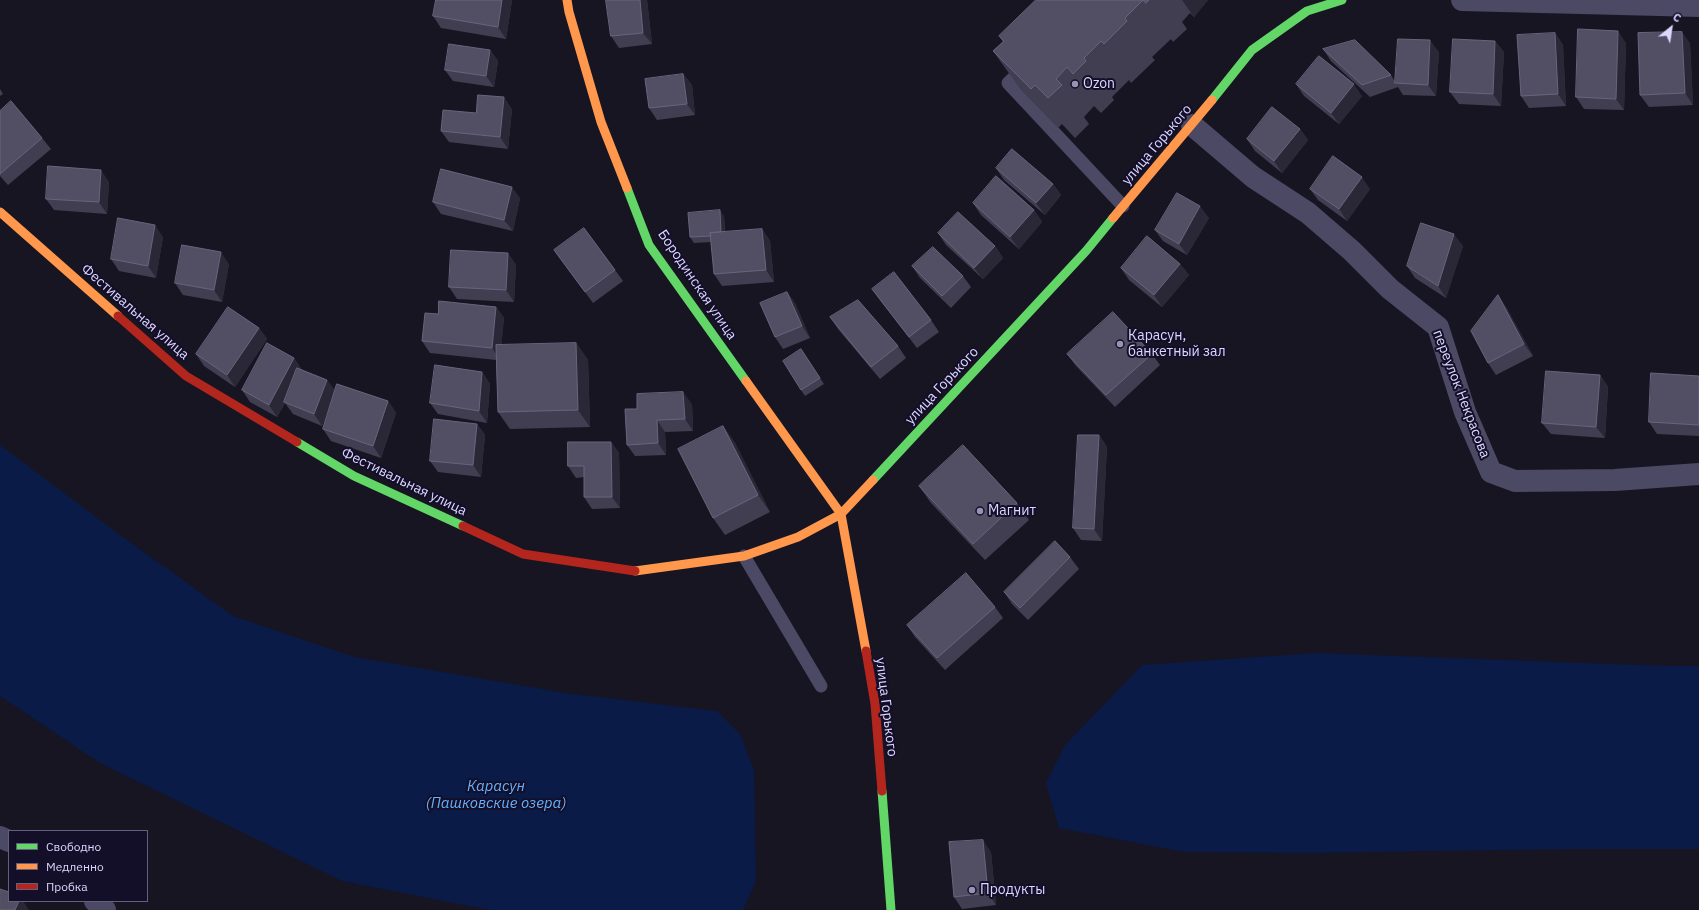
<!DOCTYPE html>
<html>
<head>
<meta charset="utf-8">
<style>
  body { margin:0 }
  #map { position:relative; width:1699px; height:910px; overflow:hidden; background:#181523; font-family:"IBM Plex Sans",sans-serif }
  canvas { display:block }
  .legend { position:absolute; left:8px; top:830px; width:140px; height:72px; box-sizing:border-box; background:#140f29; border:1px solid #645f7f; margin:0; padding:5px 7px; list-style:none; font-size:12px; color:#ddd7ff }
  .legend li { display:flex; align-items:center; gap:8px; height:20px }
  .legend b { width:20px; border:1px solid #645f7f }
  .north { position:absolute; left:1651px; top:8px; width:40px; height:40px; -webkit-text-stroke:3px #140f29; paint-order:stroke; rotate:30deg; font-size:11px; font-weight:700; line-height:16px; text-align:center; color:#ddd7ff }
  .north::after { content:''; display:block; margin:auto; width:14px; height:18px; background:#ddd7ff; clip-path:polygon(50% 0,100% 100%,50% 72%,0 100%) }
</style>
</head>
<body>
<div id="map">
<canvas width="1699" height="910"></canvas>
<ul class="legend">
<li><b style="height:5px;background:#63d668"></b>Свободно</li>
<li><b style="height:5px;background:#ff974d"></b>Медленно</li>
<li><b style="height:5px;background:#b3261e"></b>Пробка</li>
</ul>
<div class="north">С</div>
</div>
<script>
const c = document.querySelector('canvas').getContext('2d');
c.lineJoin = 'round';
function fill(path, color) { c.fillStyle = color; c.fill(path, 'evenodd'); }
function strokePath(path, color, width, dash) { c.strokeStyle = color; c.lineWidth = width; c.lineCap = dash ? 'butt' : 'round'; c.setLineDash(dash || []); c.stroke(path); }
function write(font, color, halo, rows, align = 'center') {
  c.font = font + ' "IBM Plex Sans",sans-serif'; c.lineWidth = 4; c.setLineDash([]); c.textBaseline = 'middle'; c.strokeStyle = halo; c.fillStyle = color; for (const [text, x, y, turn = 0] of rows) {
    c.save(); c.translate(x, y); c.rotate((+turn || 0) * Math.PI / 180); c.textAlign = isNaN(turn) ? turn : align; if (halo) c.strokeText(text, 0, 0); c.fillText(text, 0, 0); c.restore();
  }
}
fill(new Path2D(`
  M0 445 120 535 233 616 354 657 572 694 717 711 740 734 754 770 756 881 743 910H490L342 881 100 763 0 696Z
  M1316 653 1666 666H1699V849H1568L1305 853 1184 852 1059 828 1046 783 1065 745 1142 665Z`), '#091b46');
strokePath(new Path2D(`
  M1025 67 1008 83 1123 206
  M744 556 821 686`), '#4b4964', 13);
strokePath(new Path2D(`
  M1462 0 1699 6
  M1192 125 1253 177 1308 213 1352 251 1390 289 1438 327 1465 412 1491 472 1515 481 1615 480 1699 474
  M0 837 9 841
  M95 901 105 910`), '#4b4964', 22);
strokePath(new Path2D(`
  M1212 100 1252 50 1307 11 1342 0
  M627 188 649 245 746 381
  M297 442 354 476 463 526
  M873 480 1086 251 1113 218
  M882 791 891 910`), '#63d668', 9);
strokePath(new Path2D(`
  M567 0 569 12 601 122 627 188
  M0 212 118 316
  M1113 218 1212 100
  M746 381 841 514 866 651
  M635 571 744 556 798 537 841 514 873 480`), '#ff974d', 9);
strokePath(new Path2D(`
  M118 316 186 376 297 442
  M463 526 523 554 635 571
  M866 651 875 704 882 791`), '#b3261e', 9);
fill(new Path2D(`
  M436 0H512L506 39 441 28 433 16Z
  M606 0H647L652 44 619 48 611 36Z
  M1036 0H1208L1194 17 1190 13 1182 22 1187 29 1173 42 1171 39 1152 57 1155 60 1131 83 1129 80 1112 97 1114 100 1101 113 1094 106 1084 117 1089 124 1075 138 1062 124 1058 128 1021 90 993 51 1003 42 999 36Z
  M1555 33 1563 45 1566 106 1529 108 1521 96Z
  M1495 41 1504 52 1501 106 1459 104 1450 92Z
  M1626 43 1624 110 1584 109 1576 97Z
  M1690 43 1693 105 1649 107 1640 95Z
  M1323 49 1391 75 1395 82 1439 52 1436 96 1403 95 1398 87 1370 97 1331 61Z
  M490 50 498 61 494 87 453 81 445 70Z
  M683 74 692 85 695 115 657 120 649 108Z
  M1296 84 1362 96 1339 124 1304 96Z
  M0 89 3 94 0 96Z
  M512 109 508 149 449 142 441 131 476 113Z
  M0 111 42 138 51 149 8 185 0 176Z
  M1300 129 1308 140 1282 173 1255 151 1247 139Z
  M996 168 1053 184 1061 195 1045 215 1004 180Z
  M109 182 107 214 54 210 46 199Z
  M1310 189H1370L1347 221 1318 200Z
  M520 198 513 231 441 214 433 202Z
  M973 203 1034 210 1042 222 1019 249 981 215Z
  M724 216 725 232 762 229 770 241 774 282 722 286 714 274 711 242 694 243 690 237Z
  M1209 218 1187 255 1163 241 1155 230Z
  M938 233 995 246 1003 258 983 279 946 245Z
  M163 237 156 278 119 271 111 259Z
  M1463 246 1446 298 1415 278 1407 266Z
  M554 250 615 270 623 281 593 303Z
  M229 264 222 302 183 295 175 283Z
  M516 264 514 302 457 299 449 287Z
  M1180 264 1189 275 1162 307 1129 280 1121 268Z
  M912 266 963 276 971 287 951 308 920 278Z
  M872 289 931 320 939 332 917 348 880 300Z
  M787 292 795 303 810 338 783 349 775 337Z
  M1498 295 1506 307 1533 356 1496 375 1488 363Z
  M496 307 504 318 501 345 576 343 588 360 590 427 510 429 498 412 496 360 430 353 422 341 438 314Z
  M830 317 898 346 906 358 880 379 838 329Z
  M259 328 267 339 235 387 204 366 196 354Z
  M801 349 824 384 805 396 801 390Z
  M1067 354H1152L1160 365 1115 407 1076 366Z
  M294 358 302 370 327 380 335 391 388 401 396 413 381 458 331 441 323 429 332 399 322 426 293 414 285 403 277 417 250 402 242 390Z
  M482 372 490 384 487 423 438 414 430 403Z
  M1600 375 1608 387 1605 438 1551 434 1542 423Z
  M1699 376V436L1657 434 1649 422Z
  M692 404 693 431 665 432 666 455 635 456 627 445 637 409Z
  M477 424 485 435 481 477 438 472 430 461Z
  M723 426 735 443 770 512 725 535 713 518Z
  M1099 435 1107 447 1102 541 1081 540 1073 528Z
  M611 442 619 453 620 508 592 509 584 497V477L576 478 568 466Z
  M919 486 1017 503 1029 520 985 560 931 503Z
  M1070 557 1079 569 1028 620 1012 604 1004 592Z
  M995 607 1003 618 945 670 915 637 907 625Z
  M991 852 996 905 962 909 954 897Z`), '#423e52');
fill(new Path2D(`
  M502 0H512L506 39 498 27Z
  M640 0H647L652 44 643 33Z
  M1182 0H1208L1194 17Z
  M1618 31 1626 43 1624 110 1616 99Z
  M1682 32 1690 43 1693 105 1685 93Z
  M1555 33 1563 45 1566 106 1558 94Z
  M1430 40 1439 52 1436 96 1428 85Z
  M1495 41 1504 52 1501 106 1493 94Z
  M490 50 498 61 494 87 486 76Z
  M683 74 692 85 695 115 687 104Z
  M1354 84 1362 96 1339 124 1331 113Z
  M504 97 512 109 508 149 500 137Z
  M1300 129 1308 140 1282 173 1274 161Z
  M101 170 109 182 107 214 99 202Z
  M1362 177 1370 189 1347 221 1339 209Z
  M1053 184 1061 195 1045 215 1036 203Z
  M512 187 520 198 513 231 504 220Z
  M1200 206 1209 218 1187 255 1179 244Z
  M720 210 724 216 725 241 721 235Z
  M1034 210 1042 222 1019 249 1010 237Z
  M155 225 163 237 156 278 148 266Z
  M762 229 770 241 774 282 766 270Z
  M1454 234 1463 246 1446 298 1438 286Z
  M995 246 1003 258 983 279 974 268Z
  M221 252 229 264 222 302 214 290Z
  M508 253 516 264 514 302 506 290Z
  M1180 264 1189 275 1162 307 1154 295Z
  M787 292 795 303 810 338 802 326Z
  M1498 295 1506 307 1533 356 1524 344Z
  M496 307 504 318 500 360 492 348Z
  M259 328 267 339 235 387 227 375Z
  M576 343 588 360 590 427 578 410Z
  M294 358 302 370 277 417 269 405Z
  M482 372 490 384 487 423 479 411Z
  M1600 375 1608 387 1605 438 1596 427Z
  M327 380 335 391 322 426 314 414Z
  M683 392 692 404 693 431 685 419Z
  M388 401 396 413 381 458 373 446Z
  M657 420 665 432 666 455 658 443Z
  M477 424 485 435 481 477 473 465Z
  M723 426 735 443 770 512 758 495Z
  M1099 435 1107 447 1102 541 1094 529Z
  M611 442 619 453 620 508 612 497Z
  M983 840 991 852 996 905 988 893Z
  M19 901H23L29 910H15Z`), '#2a2737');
const building = new Path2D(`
  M436 0H502L498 27 433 16Z
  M606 0H640L643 33 611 36Z
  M1036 0H1143L1125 18 1127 21 1104 44 1101 41 1084 58 1086 61 1073 74 1067 67 1056 79 1062 85 1048 98 1035 85 1031 89 993 51 1004 41 999 36Z
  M1143 0H1149L1146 3Z
  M1578 29 1618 31 1616 99 1576 97Z
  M1682 32 1685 93 1640 95 1638 33Z
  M1555 33 1558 94 1521 96 1517 35Z
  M1398 39 1430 40 1428 85 1395 83Z
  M1453 39 1495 41 1493 94 1450 92Z
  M1355 40 1391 75 1362 85 1323 49Z
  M449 44 490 50 486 76 445 70Z
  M1319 56 1354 84 1331 113 1296 84Z
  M683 74 687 104 649 108 645 79Z
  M478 95 504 97 500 137 441 131 443 110 476 113Z
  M11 101 42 138 0 174V111Z
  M1272 107 1300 129 1274 161 1247 139Z
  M1012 149 1053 184 1036 203 996 168Z
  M1333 156 1362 177 1339 209 1310 189Z
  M48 166 101 170 99 202 46 199Z
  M441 169 512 187 504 220 433 202Z
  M996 176 1034 210 1010 237 973 203Z
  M1177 193 1200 206 1179 244 1155 230Z
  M720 210 721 232 710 233 711 236 690 237 688 213Z
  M958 212 995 246 974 268 938 233Z
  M118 218 155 225 148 266 111 259Z
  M1421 223 1454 234 1438 286 1407 266Z
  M584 228 615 270 585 292 554 250Z
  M762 229 766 270 714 274 710 233Z
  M1147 236 1180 264 1154 295 1121 268Z
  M182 245 221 252 214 290 175 283Z
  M933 247 963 276 942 296 912 266Z
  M451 250 508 253 506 290 449 287Z
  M894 272 931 320 909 337 872 289Z
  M787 292 802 326 775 337 760 303Z
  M1498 295 1524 344 1488 363 1471 331Z
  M858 300 898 346 871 367 830 317Z
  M439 301 496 307 492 348 422 341 425 313 438 314Z
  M228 307 259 328 227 375 196 354Z
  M1113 312 1152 354 1106 395 1067 354Z
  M267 343 294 358 269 405 242 390Z
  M576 343 578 410 498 412 496 345Z
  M801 349 820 378 801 390 783 361Z
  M435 365 482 372 479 411 430 403Z
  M297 368 327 380 314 414 284 402Z
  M1546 371 1600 375 1596 427 1542 423Z
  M1651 373 1699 376V425L1649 422Z
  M337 384 388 401 373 446 323 429Z
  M683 392 685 419 657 420 658 443 627 445 625 409H637V394Z
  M434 419 477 424 473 465 430 461Z
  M723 426 758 495 713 518 678 449Z
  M1078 435H1099L1094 529 1073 528Z
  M568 442H611L612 497H584V466H568Z
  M963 445 1017 503 973 544 919 486Z
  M1055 541 1070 557 1020 608 1004 592Z
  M966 573 995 607 937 658 907 625Z
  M983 840 988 893 954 897 949 842Z
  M0 889 9 892V901H19L15 910H0Z`);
fill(building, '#524f65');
strokePath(building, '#68647d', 1);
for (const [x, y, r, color] of [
  [1075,84,4,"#9893b2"],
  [1120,344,4,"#9893b2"],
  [980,511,4,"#9893b2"],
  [972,890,4,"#9893b2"]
]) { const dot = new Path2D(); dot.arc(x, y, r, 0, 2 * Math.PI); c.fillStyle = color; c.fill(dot); strokePath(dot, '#140f29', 1.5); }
write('14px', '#ddd7ff', '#140f29', [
  ["Ozon",1083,84],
  ["Карасун,",1128,336],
  ["банкетный зал",1128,352],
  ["Магнит",988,511],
  ["Продукты",980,890]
], 'left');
write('14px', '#ddd7ff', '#140f29', [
  ["улица Горького",1157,145,-50],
  ["Бородинская улица",697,285,56],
  ["Фестивальная улица",135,312,41],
  ["улица Горького",942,386,-47],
  ["переулок Некрасова",1461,394,69],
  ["Фестивальная улица",404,482,26],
  ["улица Горького",886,707,83]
]);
write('italic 15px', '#65b1ff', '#140f29', [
  ["Карасун",496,787],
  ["(Пашковские озера)",496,804]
]);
</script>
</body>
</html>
